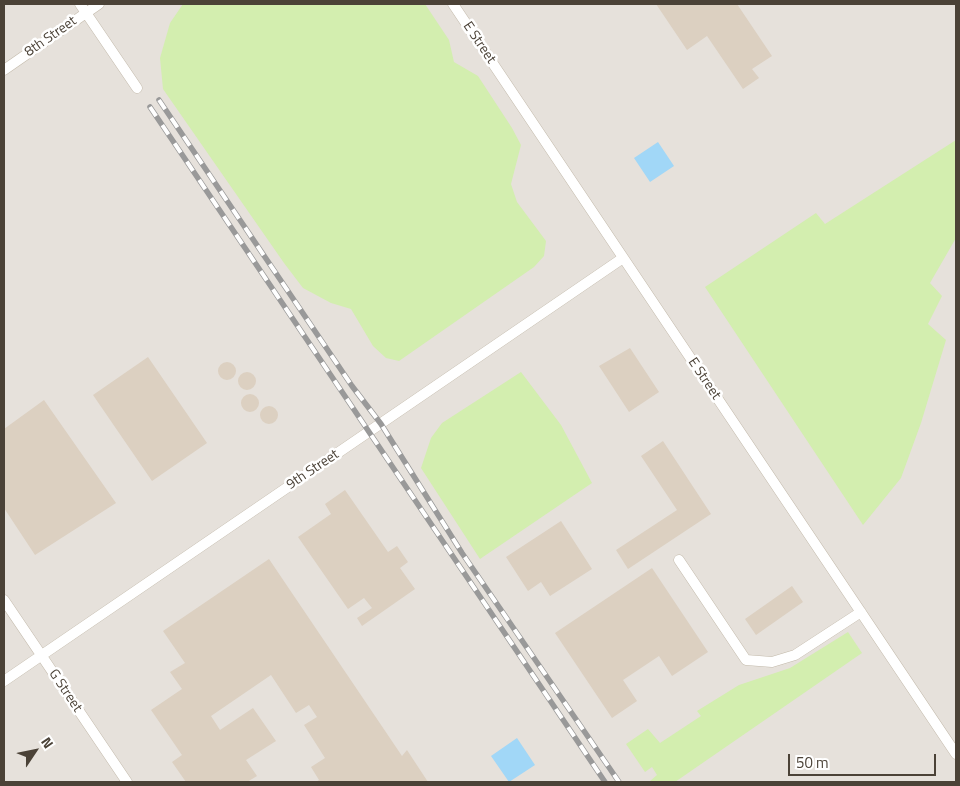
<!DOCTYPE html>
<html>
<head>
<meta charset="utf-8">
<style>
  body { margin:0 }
  #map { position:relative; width:960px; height:786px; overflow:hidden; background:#f6f2ea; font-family:"Titillium Web",sans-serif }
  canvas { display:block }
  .frame { position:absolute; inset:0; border:5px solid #4b4237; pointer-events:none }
  .north { position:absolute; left:10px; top:726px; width:50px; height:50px; -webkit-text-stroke:4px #fff; paint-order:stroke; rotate:56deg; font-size:14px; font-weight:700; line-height:20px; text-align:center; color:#4b4237 }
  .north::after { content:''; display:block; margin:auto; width:18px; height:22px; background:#4b4237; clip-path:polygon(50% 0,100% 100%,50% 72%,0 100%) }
  .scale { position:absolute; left:788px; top:754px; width:148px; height:22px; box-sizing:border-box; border:2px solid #4b4237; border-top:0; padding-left:6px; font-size:15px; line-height:18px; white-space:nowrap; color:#4b4237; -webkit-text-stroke:4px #fff; paint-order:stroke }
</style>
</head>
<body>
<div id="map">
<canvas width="960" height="786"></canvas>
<div class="frame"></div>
<div class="north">N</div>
<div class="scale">50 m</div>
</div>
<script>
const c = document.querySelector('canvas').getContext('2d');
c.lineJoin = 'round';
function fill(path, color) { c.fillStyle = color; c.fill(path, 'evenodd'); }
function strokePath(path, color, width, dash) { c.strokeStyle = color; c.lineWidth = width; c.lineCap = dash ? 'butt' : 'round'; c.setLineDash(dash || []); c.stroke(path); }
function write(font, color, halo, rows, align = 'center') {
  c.font = font + ' "Titillium Web",sans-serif'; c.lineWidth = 5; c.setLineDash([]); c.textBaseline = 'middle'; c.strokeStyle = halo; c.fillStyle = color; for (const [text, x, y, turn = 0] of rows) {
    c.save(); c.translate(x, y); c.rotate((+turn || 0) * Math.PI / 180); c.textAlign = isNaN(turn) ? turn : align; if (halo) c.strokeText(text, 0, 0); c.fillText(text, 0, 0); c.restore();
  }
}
fill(new Path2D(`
  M4 4H956V782H4Z`), '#e6e1db');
fill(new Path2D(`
  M183 4H425L449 40 454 62 478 76 512 128 521 145 511 184 517 202 546 241 544 256 534 267 399 361 386 358 373 346 351 309 331 303 303 288 284 263 163 89 160 58 170 23Z
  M956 140V238L930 283 942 296 928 324 946 340 921 423 901 478 863 525 705 287 816 213 825 224Z
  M521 372 561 425 592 483 480 559 421 468 431 438 442 423Z
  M848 632 862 653 675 782H649L657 775 652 767 645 772 626 744 648 729 660 743 701 716 697 711 739 685 790 668Z`), '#d3eeaf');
fill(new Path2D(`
  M658 142 674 166 650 182 634 158Z
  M517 738 535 765 509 782 491 756Z`), '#a1d7f7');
fill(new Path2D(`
  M656 4H737L772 56 752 69 759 78 743 89 707 36 687 50Z
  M630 348 659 392 629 412 599 366Z
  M148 357 207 443 152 481 93 395Z
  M218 371a9 9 0 1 1 18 0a9 9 0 1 1-18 0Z
  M238 381a9 9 0 1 1 18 0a9 9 0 1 1-18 0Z
  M241 403a9 9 0 1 1 18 0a9 9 0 1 1-18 0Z
  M44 400 116 503 35 555 4 508V429Z
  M260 415a9 9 0 1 1 18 0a9 9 0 1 1-18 0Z
  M663 441 711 514 628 569 616 550 677 510 641 456Z
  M345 490 388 552 397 546 408 562 400 568 415 589 362 626 357 618 372 608 364 598 348 609 298 537 331 514 325 504Z
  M561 521 592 569 550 596 541 582 528 591 506 557Z
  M269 559 402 756 407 750 428 782H316L319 780 311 767 325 758 304 725 317 717 309 705 296 713 271 675 211 716 220 730 253 708 276 741 246 760 257 776 247 782H186L172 762 182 755 151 710 182 689 170 672 185 663 163 631Z
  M652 568 708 652 672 676 659 656 623 680 637 701 612 718 555 633Z
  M792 586 803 602 756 635 745 619Z`), '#dcd0c1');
const service = new Path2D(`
  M80 4 137 88
  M453 4 956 754
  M4 70 99 4
  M679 560 746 660 772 662 795 655 861 612
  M4 600 127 782
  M4 681 623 258`);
strokePath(service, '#c3baab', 11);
strokePath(service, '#fff', 10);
const rail = new Path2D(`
  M159 100 352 386 381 424 462 553 619 782
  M150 107 605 782`);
strokePath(rail, '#999', 5.5);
strokePath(rail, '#fff', 4, [11]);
write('14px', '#4b4237', '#fff', [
  ["8th Street",51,37,-35],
  ["E Street",479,43,56],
  ["E Street",704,379,56],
  ["9th Street",313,470,-34],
  ["G Street",65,691,56]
]);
</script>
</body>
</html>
